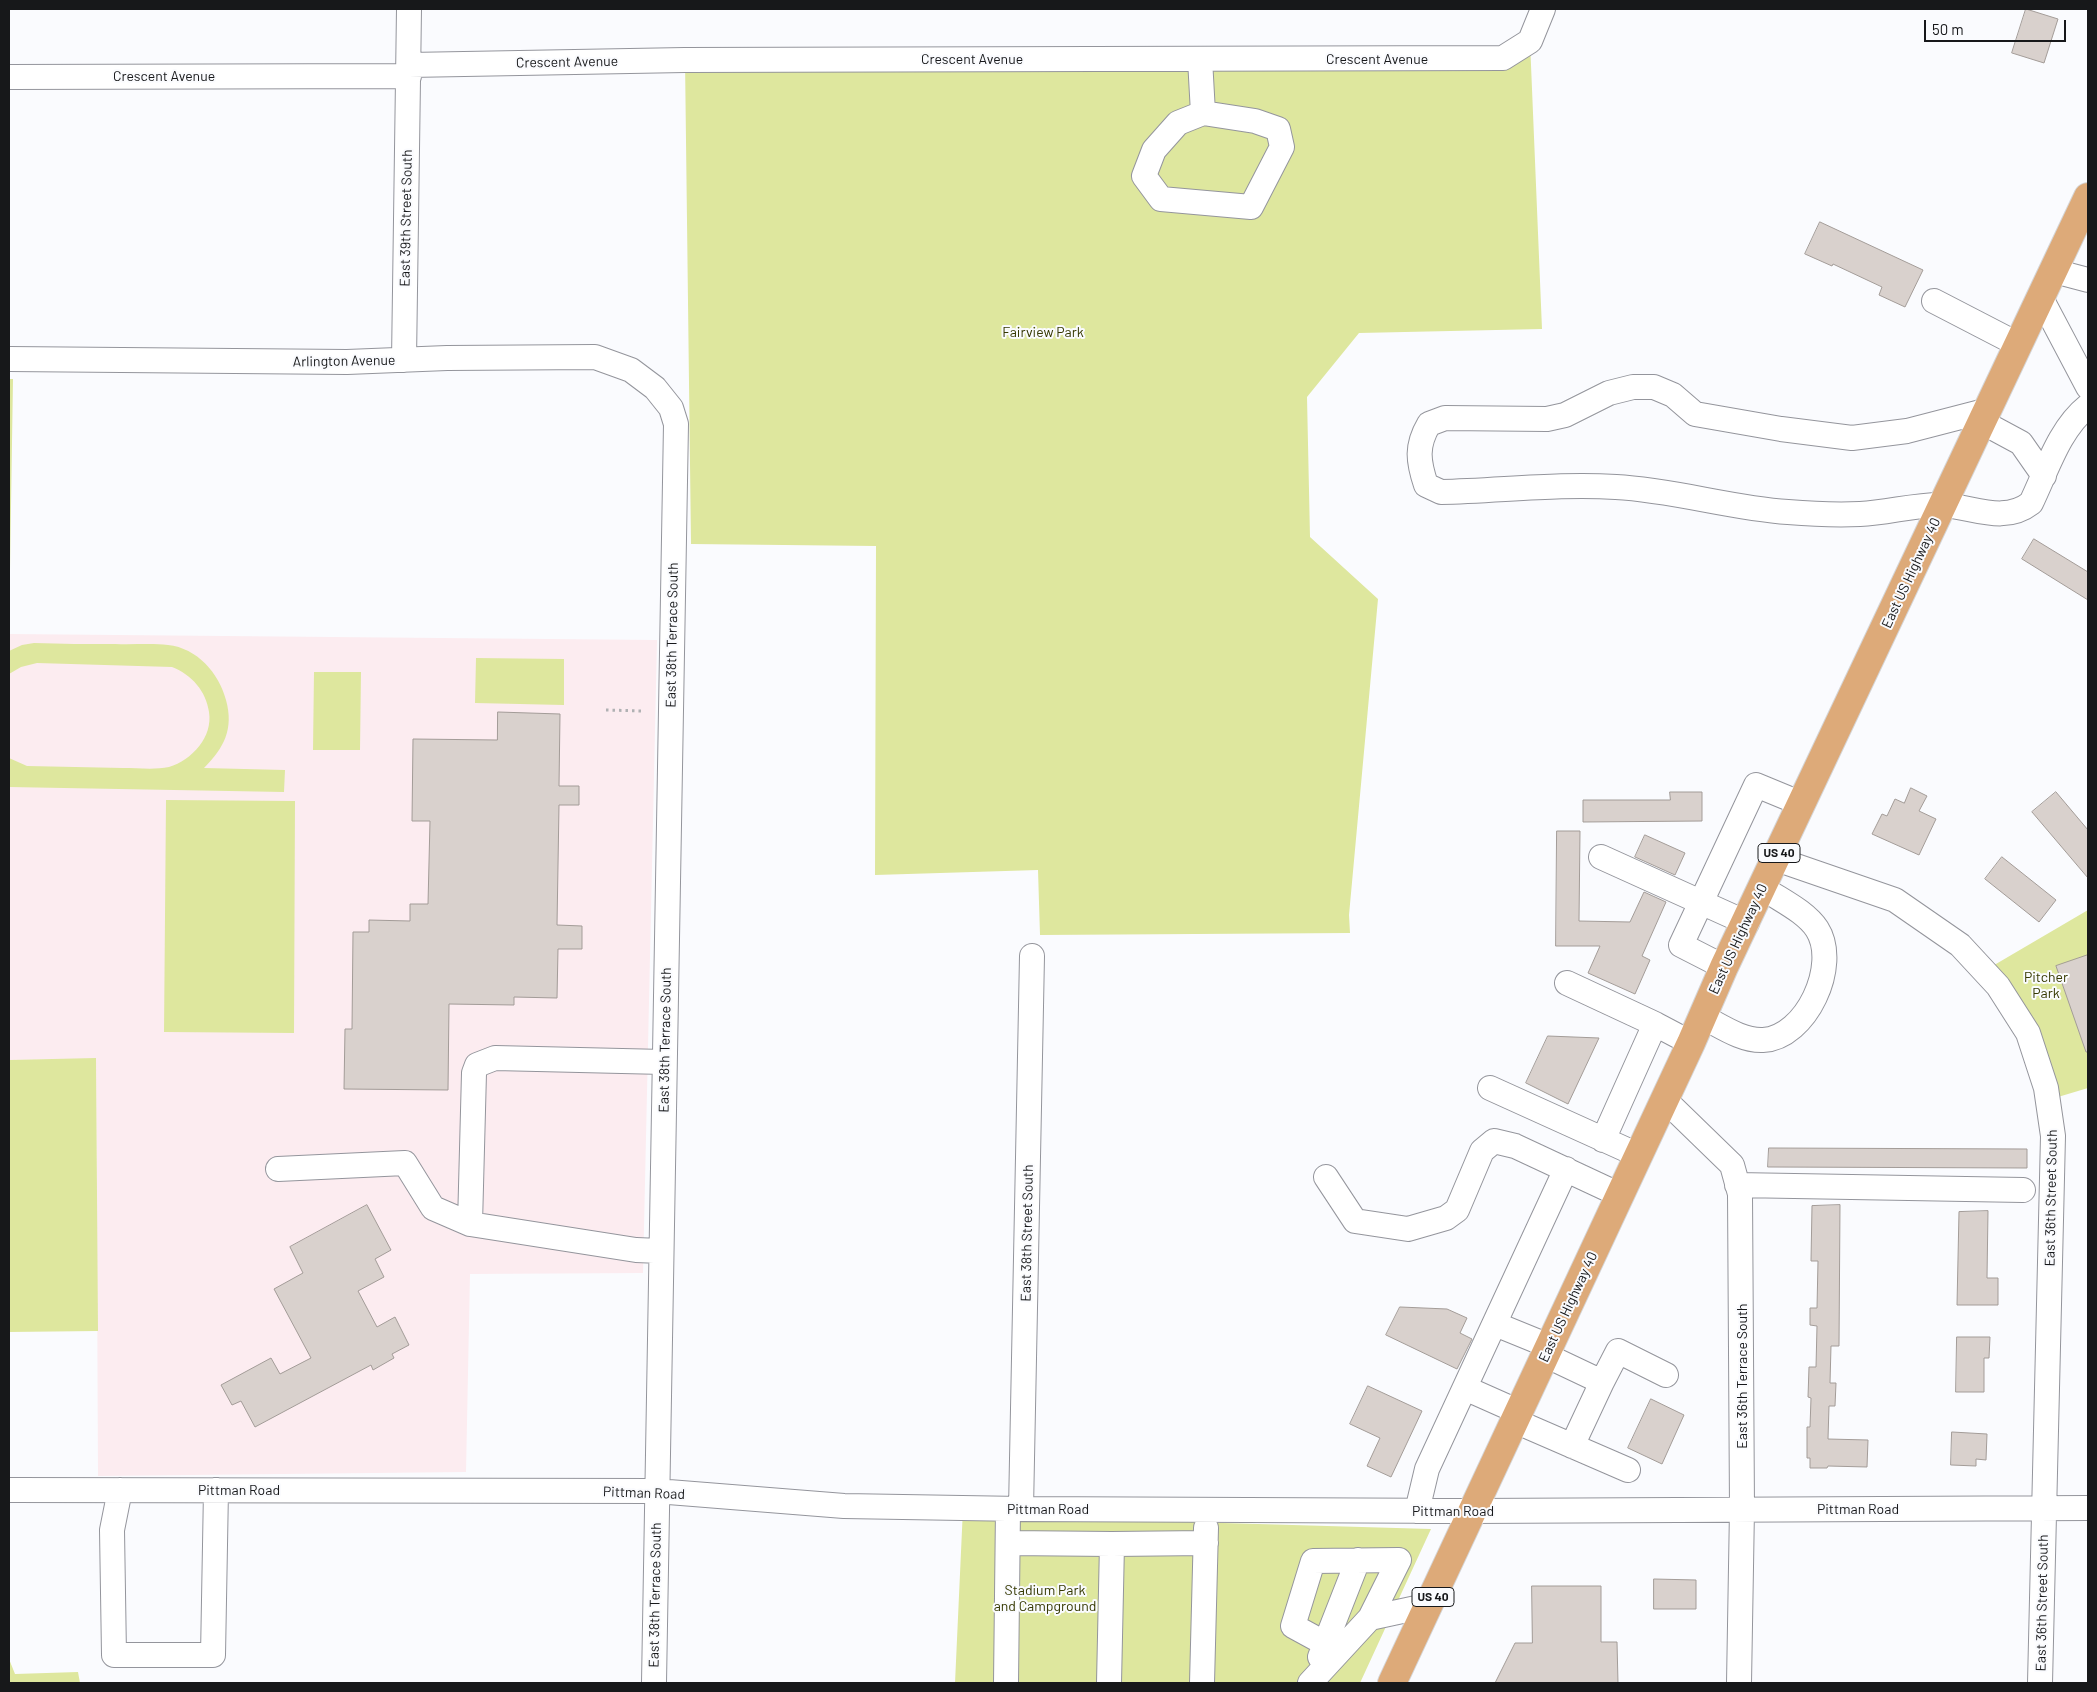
<!DOCTYPE html>
<html>
<head>
<meta charset="utf-8">
<style>
  body { margin:0 }
  #map { position:relative; width:2097px; height:1692px; overflow:hidden; background:#fafbfe; font-family:Barlow,sans-serif }
  canvas { display:block }
  .frame { position:absolute; inset:0; border:10px solid #17181a; pointer-events:none }
  .scale { position:absolute; left:1924px; top:20px; width:142px; height:22px; box-sizing:border-box; border:2px solid #17181a; border-top:0; padding-left:6px; font-size:15px; line-height:18px; white-space:nowrap; color:#17181a; -webkit-text-stroke:4px #fafbfe; paint-order:stroke }
</style>
</head>
<body>
<div id="map">
<canvas width="2097" height="1692"></canvas>
<div class="frame"></div>
<div class="scale">50 m</div>
</div>
<script>
const c = document.querySelector('canvas').getContext('2d');
c.lineJoin = 'round';
function fill(path, color) { c.fillStyle = color; c.fill(path, 'evenodd'); }
function strokePath(path, color, width, dash) { c.strokeStyle = color; c.lineWidth = width; c.lineCap = dash ? 'butt' : 'round'; c.setLineDash(dash || []); c.stroke(path); }
function write(font, color, halo, rows, align = 'center') {
  c.font = font + ' Barlow,sans-serif'; c.lineWidth = 4; c.setLineDash([]); c.textBaseline = 'middle'; c.strokeStyle = halo; c.fillStyle = color; for (const [text, x, y, turn = 0] of rows) {
    c.save(); c.translate(x, y); c.rotate((+turn || 0) * Math.PI / 180); c.textAlign = isNaN(turn) ? turn : align; if (halo) c.strokeText(text, 0, 0); c.fillText(text, 0, 0); c.restore();
  }
}
fill(new Path2D(`
  M9 634 657 640 643 1273 470 1274 466 1472 98 1476 96 1059 9 1060Z`), '#fcecf0');
fill(new Path2D(`
  M1530 41 1542 329 1359 333 1307 397 1310 537 1378 599 1349 915 1350 933 1040 935 1038 870 875 875 876 546 691 544 685 60 1503 58Z
  M9 379H13L9 634Z
  M34 643C61 644 88 644 115 644 132 645 151 643 168 645 197 648 219 673 226 700 234 729 224 748 204 768L285 770 284 792 9 787V758L27 766C59 767 91 767 123 768 138 768 155 770 169 767 192 760 213 737 209 712 206 691 192 675 172 667L37 663 21 667 9 674V651L22 645Z
  M476 658 564 659V705L475 703Z
  M314 672H361L360 750H313Z
  M166 800 295 801 294 1033 164 1032Z
  M2088 910V1088L2048 1100 1984 971Z
  M96 1058 98 1331 9 1332V1060Z
  M963 1508 1223 1523 1431 1529 1360 1683H955Z
  M9 1659 15 1674 78 1672 80 1683H9Z`), '#dee79e');
const building = new Path2D(`
  M2026 9 2058 19 2044 63 2012 53Z
  M1820 222 1923 270 1905 307 1879 295 1882 287 1833 264 1832 266 1805 254Z
  M2034 539 2088 572V600L2022 559Z
  M498 712 560 714 559 786H579V805H559L557 925 582 926V949H558L557 998 514 997V1005L449 1004 448 1090 344 1089 345 1029H352L353 932H369V920L410 921V904H428L430 821H412L413 739 497 740Z
  M1911 788 1927 796 1919 811 1936 819 1919 855 1872 834 1882 814 1887 816 1895 799 1904 803Z
  M1670 792H1702V821L1583 822V800H1670Z
  M2056 792 2088 830V878L2032 812Z
  M1557 831H1580L1579 921 1630 922 1644 892 1666 902 1642 956 1650 960 1635 994 1588 973 1600 946H1556Z
  M1645 835 1685 853 1675 875 1635 857Z
  M2002 857 2056 900 2039 922 1985 879Z
  M2088 955V1052H2086L2056 966Z
  M1548 1036 1599 1038 1568 1104 1526 1083Z
  M1769 1148 2027 1149V1168L1768 1167Z
  M367 1205 391 1250 375 1259 384 1277 358 1291 377 1327 395 1317 409 1345 392 1354 394 1358 373 1370 371 1365 255 1427 241 1401 232 1405 221 1385 271 1358 280 1374 311 1358 274 1289 303 1273 290 1247Z
  M1840 1205 1839 1346H1831L1830 1383H1836L1835 1406H1829L1828 1439 1868 1440 1867 1467 1828 1466 1827 1468H1810V1458H1807V1427H1810L1811 1398 1808 1397 1809 1367H1816L1817 1326 1810 1325V1308H1817L1818 1261H1811L1812 1206Z
  M1988 1211 1987 1278H1998V1305H1957L1959 1212Z
  M1400 1307 1447 1309 1467 1318 1460 1333 1472 1339 1457 1369 1386 1335Z
  M1957 1337H1990L1989 1358H1984V1392H1956Z
  M1368 1386 1422 1411 1391 1477 1367 1466 1380 1438 1350 1424Z
  M1651 1399 1684 1415 1662 1464 1628 1448Z
  M1952 1432 1987 1434 1986 1460 1976 1459V1466L1951 1465Z
  M1654 1579 1696 1580V1609H1654Z
  M1532 1586H1601V1642H1617L1618 1683H1495L1515 1643H1532Z`);
fill(building, '#d9d1cd');
strokePath(building, '#a39c98', 1);
const minor = new Path2D(`
  M1200 59 1203 113 1178 123 1154 150 1144 176 1161 199 1251 207 1282 147 1278 129 1255 121 1203 113
  M409 65 685 60 1503 58 1530 41 1543 9
  M9 77 409 76
  M2054 271 2088 280
  M2041 298 2088 387
  M1934 301 2019 345
  M9 359 347 362 447 358 595 357 631 370 655 388 671 408 676 424 654 1683
  M404 360 409 9
  M1988 410 1907 431 1852 438 1781 429 1695 414 1673 395 1654 387H1633L1609 393 1565 415 1547 419 1445 418 1429 424C1416 446 1418 461 1426 485L1441 492C1498 491 1560 483 1616 487 1674 490 1730 508 1788 512 1812 514 1837 515 1860 514 1888 513 1916 504 1943 505 1974 507 2004 524 2031 503 2047 470 2059 429 2088 406
  M1982 422 2021 443 2044 476
  M1601 857 1747 923
  M1776 859 1895 900 1960 945 1998 986 2028 1033 2046 1088 2053 1136 2040 1683
  M1724 967 1681 945 1756 785 1802 804
  M1567 983 1655 1024
  M1703 1017C1721 1026 1742 1041 1763 1040 1806 1038 1840 965 1817 929 1805 911 1780 900 1763 888
  M1490 1088 1638 1155
  M1664 1099 1732 1165 1740 1194 1742 1509 1739 1683
  M1603 1140 1655 1024 1691 1043
  M278 1169 405 1163 433 1208 470 1224 636 1250 660 1251
  M1326 1177 1355 1221 1408 1229 1446 1218 1457 1210 1482 1151 1494 1141 1515 1146 1620 1195
  M1737 1185 2023 1190
  M470 1224 474 1073 477 1065 495 1058 664 1062
  M1495 1324 1549 1346
  M1545 1355 1602 1382 1572 1446
  M1602 1382 1618 1351 1666 1375
  M1465 1388 1519 1412
  M1515 1421 1628 1470
  M9 1490 656 1491 844 1506 1021 1509 1473 1511 2088 1508
  M120 1490 112 1530 114 1655H213L216 1490
  M1021 1509 1032 956
  M1417 1511 1427 1469 1566 1169
  M1008 1543 1112 1544
  M1326 1644 1293 1626 1313 1561 1399 1560 1370 1618
  M1320 1657 1358 1560
  M1006 1683 1008 1509
  M1109 1683 1112 1544 1206 1543
  M1202 1683 1206 1528
  M1310 1683 1370 1618 1430 1605`);
const major = new Path2D(`
  M1392 1683 1691 1043 1724 967 2088 197`);
strokePath(minor, '#94959c', 26);
strokePath(major, '#d5d5d6', 30);
strokePath(new Path2D(`
  M606 710 643 711`), '#b0b1b3', 3, [2.5, 4]);
strokePath(minor, '#fff', 24);
strokePath(major, '#ddaa79', 28);
for (const [x, y, w] of [
  [1779,853,42],
  [1433,1597,42]
]) { const box = new Path2D(); box.roundRect(x - w / 2, y - 9.5, w, 19, 4); c.fillStyle = '#fafbfe'; c.fill(box); strokePath(box, '#17181a', 1); }
write('bold 12px', '#17181a', null, [
  ["US 40",1779,853],
  ["US 40",1433,1597]
]);
write('14px', '#17181a', '#fafbfe', [
  ["Crescent Avenue",972,59],
  ["Crescent Avenue",1377,59],
  ["Crescent Avenue",567,62,-1],
  ["Crescent Avenue",164,76],
  ["East 39th Street South",406,218,-89],
  ["Arlington Avenue",344,361,-1],
  ["East US Highway 40",1911,573,-65],
  ["East 38th Terrace South",672,635,-89],
  ["East US Highway 40",1738,939,-65],
  ["East 38th Terrace South",665,1040,-89],
  ["East 36th Street South",2051,1198,-89],
  ["East 38th Street South",1027,1233,-89],
  ["East US Highway 40",1568,1307,-65],
  ["East 36th Terrace South",1742,1376,-90],
  ["Pittman Road",239,1490],
  ["Pittman Road",644,1493,2],
  ["Pittman Road",1048,1509],
  ["Pittman Road",1858,1509],
  ["Pittman Road",1453,1511],
  ["East 38th Terrace South",655,1595,-89],
  ["East 36th Street South",2042,1603,-89]
]);
write('14px', '#353800', '#fafbfe', [
  ["Fairview Park",1043,332],
  ["Pitcher",2046,977],
  ["Park",2046,993],
  ["Stadium Park",1045,1590],
  ["and Campground",1045,1606]
]);
</script>
</body>
</html>
